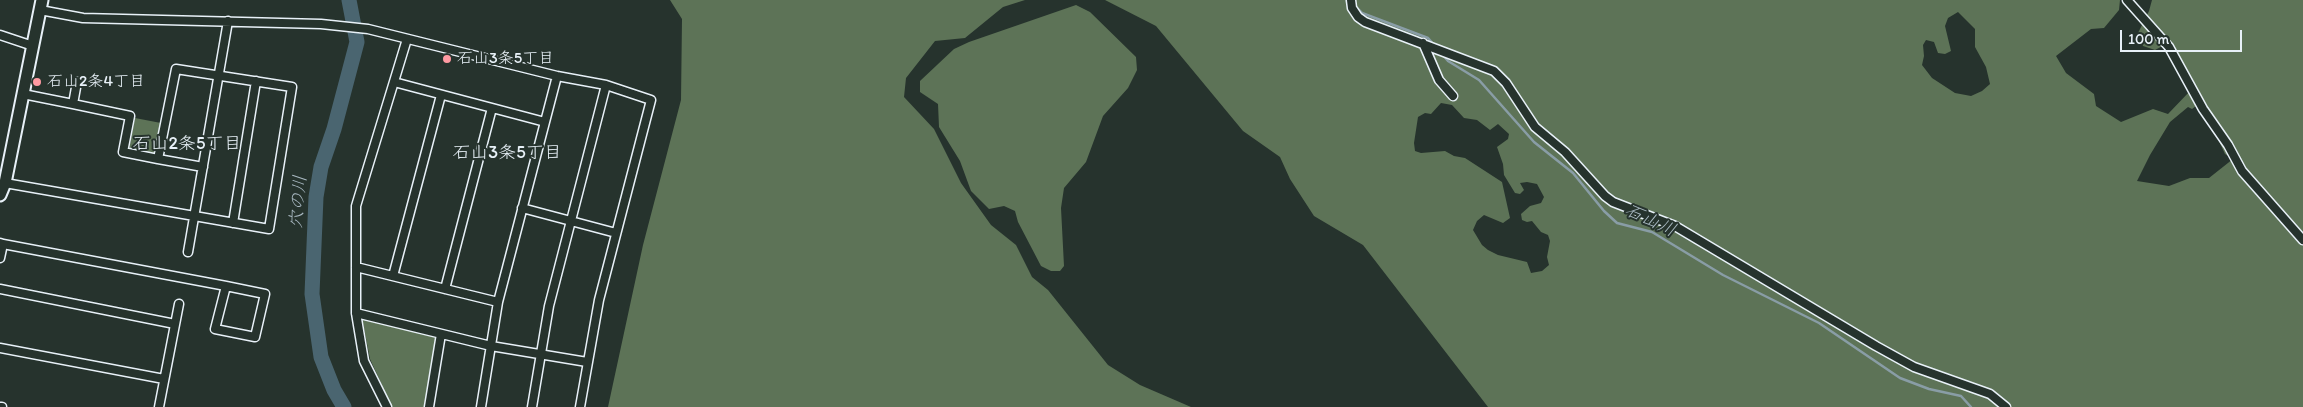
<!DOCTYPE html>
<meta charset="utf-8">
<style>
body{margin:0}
#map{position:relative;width:2303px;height:407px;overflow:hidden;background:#26332d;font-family:Itim,sans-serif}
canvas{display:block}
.scale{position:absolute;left:2120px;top:30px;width:122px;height:22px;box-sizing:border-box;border:2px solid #e8f1f8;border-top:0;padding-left:6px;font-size:15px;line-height:18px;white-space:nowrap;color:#e8f1f8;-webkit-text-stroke:4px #26332d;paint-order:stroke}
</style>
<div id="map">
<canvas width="2303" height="407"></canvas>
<div class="scale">100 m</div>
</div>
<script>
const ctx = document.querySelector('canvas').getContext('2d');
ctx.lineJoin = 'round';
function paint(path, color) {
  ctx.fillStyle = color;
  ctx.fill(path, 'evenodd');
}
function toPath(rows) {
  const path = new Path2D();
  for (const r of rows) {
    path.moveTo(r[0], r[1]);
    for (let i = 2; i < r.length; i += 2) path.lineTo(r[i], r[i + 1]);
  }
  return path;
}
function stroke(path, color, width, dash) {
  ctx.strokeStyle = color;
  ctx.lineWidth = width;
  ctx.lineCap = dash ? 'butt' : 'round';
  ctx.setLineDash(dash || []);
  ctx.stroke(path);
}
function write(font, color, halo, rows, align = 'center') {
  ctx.font = font + ' Itim,"Klee One",sans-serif';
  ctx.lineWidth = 4;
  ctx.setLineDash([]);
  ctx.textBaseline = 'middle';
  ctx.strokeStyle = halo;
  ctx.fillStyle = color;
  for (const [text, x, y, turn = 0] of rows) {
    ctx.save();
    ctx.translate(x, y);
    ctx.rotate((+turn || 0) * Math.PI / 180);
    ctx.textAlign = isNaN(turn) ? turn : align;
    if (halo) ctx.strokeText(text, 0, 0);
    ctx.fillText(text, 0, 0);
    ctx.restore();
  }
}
paint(toPath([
 [670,0,1025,0,1003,7,965,38,935,41,906,78,904,97,934,129,961,183,991,225,1016,245,1032,277,1048,290,1108,365,1140,385,1191,407,608,407,643,245,681,100,682,19],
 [1105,0,2120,0,2119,10,2104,28,2091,29,2056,56,2066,73,2094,94,2096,106,2121,122,2153,109,2168,114,2190,91,2196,106,2192,109,2188,107,2170,122,2150,155,2137,181,2169,186,2190,178,2209,178,2233,159,2225,154,2176,49,2170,42,2155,50,2143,46,2138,33,2149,11,2152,0,2303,0,2303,407,1488,407,1363,245,1314,216,1290,179,1280,157,1243,131,1156,26],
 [1958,12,1975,29,1975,47,1986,67,1990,84,1982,91,1971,96,1955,93,1932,78,1922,65,1924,56,1923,45,1926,40,1934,42,1938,53,1945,54,1951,51,1945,26,1948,18],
 [1441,103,1452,105,1464,118,1477,120,1490,130,1498,124,1509,134,1508,139,1497,147,1503,164,1504,175,1515,193,1520,194,1524,190,1520,183,1527,182,1537,184,1544,197,1541,203,1530,206,1521,214,1522,220,1527,222,1532,221,1541,232,1548,235,1550,241,1547,257,1549,265,1542,271,1531,273,1527,262,1498,255,1488,250,1482,245,1473,230,1477,221,1484,215,1503,223,1510,218,1502,182,1465,158,1454,156,1445,151,1421,153,1415,151,1414,143,1418,117,1425,113,1431,114],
 [1076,5,1090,12,1136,57,1137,70,1128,88,1103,116,1086,162,1064,188,1061,208,1064,266,1060,271,1051,271,1041,266,1018,222,1015,211,1004,206,989,209,971,191,960,161,939,127,938,104,920,92,920,81,954,49,969,42],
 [135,118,161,123,155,154,129,149],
 [362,318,435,336,437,340,425,407,392,407,370,359]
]), '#5d7357');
stroke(toPath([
 [1347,0,1347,2],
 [1356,7,1362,13,1428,38,1435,46],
 [1442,54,1448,61,1479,80,1534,142,1573,173,1604,211,1617,223,1652,232,1723,275,1819,323,1900,378,1929,389,1961,396,1971,407]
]), '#899da6', 2.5);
stroke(toPath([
 [344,407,334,390,321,357,312,294,316,197,321,167,334,129,357,42,349,0]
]), '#4a6570', 15);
const street = toPath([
 [1351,0,1352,8,1358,17,1365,22,1494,71,1506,83,1535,127,1565,152,1605,196,1613,202,1675,226,1876,346,1914,367,1990,394,2006,407],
 [2127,0,2169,47,2203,109,2228,145,2242,171,2303,240],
 [40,10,83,18,321,24,368,29,557,76,606,85,651,100,599,300,580,407],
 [0,35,33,46],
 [1423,43,1439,80,1453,96],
 [394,82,545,122],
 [23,94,73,104,77,82],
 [73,104,130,116,123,152,158,159],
 [5,183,269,229,292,87,176,69,158,159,203,167],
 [522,208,616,233],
 [233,223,256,81],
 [3,244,226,286,265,294,255,337,215,329,226,286],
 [188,252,228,21],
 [0,258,3,244,0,243],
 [356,267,498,302],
 [393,276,441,95],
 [0,289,175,324],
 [445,289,492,108],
 [356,313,491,346,587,362],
 [0,348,164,379],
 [0,407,2,407],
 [159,407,179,304],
 [387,407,364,361,356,313,356,206,407,39],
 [429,407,441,334],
 [481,407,498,302,557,76],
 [532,407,549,306,606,85]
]);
const secondary = toPath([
 [0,195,5,183,42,0]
]);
stroke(street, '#e8f1f8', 11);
stroke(secondary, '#e8f1f8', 15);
stroke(street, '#26332d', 8);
stroke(secondary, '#26332d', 11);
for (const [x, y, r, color] of [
 [447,59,5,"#ff9aa2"],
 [37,82,5,"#ff9aa2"]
]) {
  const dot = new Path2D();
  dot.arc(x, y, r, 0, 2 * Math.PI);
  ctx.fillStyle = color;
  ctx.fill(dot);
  stroke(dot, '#26332d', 2);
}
write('16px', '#e8f1f8', '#26332d', [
 ["石山3条5丁目",457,59],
 ["石山2条4丁目",47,82]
], 'left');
write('18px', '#e8f1f8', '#26332d', [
 ["石山2条5丁目",187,144],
 ["石山3条5丁目",507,153]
]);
write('italic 18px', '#a9b9c2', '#26332d', [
 ["穴の川",299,202,-85],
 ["石山川",1650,221,25]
]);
</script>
